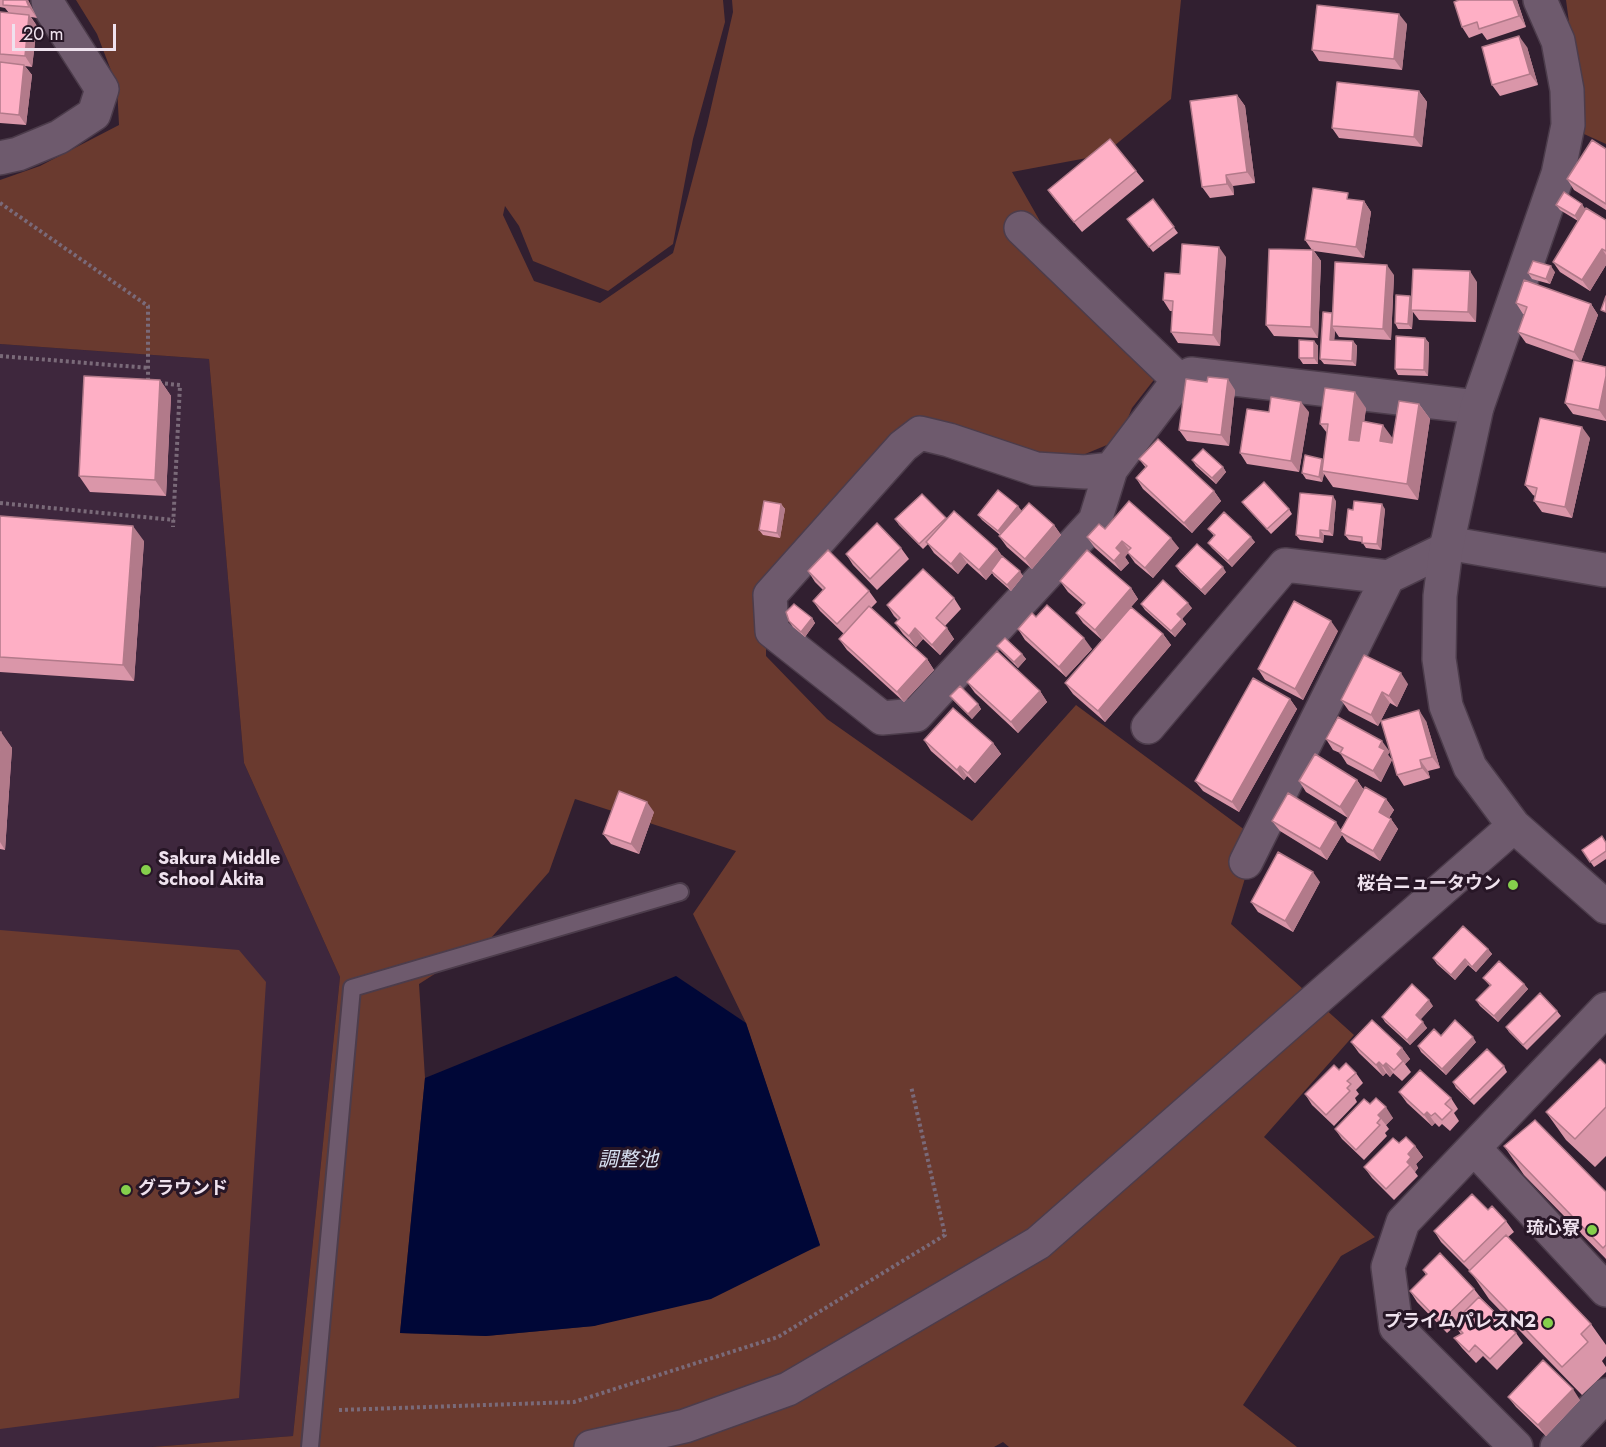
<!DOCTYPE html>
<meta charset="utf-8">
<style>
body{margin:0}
#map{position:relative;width:1606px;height:1447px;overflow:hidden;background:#311f30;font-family:Jost,sans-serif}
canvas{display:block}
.scale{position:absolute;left:12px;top:24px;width:104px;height:27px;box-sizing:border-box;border:3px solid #efe2ee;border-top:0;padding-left:8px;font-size:18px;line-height:21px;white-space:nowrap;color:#efe2ee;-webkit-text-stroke:4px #271626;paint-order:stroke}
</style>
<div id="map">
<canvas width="1606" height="1447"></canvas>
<div class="scale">20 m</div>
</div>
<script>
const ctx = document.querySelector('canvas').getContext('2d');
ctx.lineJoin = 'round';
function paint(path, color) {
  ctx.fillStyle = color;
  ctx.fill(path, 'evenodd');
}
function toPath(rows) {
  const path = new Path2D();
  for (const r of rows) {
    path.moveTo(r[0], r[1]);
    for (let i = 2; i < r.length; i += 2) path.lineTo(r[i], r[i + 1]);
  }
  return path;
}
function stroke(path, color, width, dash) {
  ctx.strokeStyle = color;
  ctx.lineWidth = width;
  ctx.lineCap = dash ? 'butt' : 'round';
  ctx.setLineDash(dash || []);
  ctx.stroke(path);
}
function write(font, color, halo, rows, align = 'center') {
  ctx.font = font + ' Jost,"Noto Sans JP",sans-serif';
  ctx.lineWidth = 6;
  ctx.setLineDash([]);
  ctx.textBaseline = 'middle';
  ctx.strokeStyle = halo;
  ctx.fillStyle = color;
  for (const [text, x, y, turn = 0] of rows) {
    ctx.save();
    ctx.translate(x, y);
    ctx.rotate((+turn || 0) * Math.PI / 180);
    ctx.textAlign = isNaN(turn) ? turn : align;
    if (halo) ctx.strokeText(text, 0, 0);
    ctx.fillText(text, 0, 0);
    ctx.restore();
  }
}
paint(toPath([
 [0,344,209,359,244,763,340,977,293,1436,152,1447,0,1447]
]), '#3e273d');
paint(toPath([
 [76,0,723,0,725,22,693,139,673,244,608,291,533,261,519,226,505,206,503,215,534,281,600,303,673,253,707,125,733,12,732,0,1181,0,1171,99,1103,155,1012,172,1061,258,1167,363,1132,408,1119,440,1061,464,906,423,766,574,766,656,827,719,972,821,1076,705,1257,839,1231,924,1354,1035,1264,1137,1375,1237,1341,1256,1243,1405,1297,1447,1009,1447,1003,1442,994,1447,152,1447,293,1436,340,977,244,763,209,359,0,344,0,180,40,166,119,125,117,86,97,34],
 [575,799,736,851,693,914,746,1023,820,1246,594,1326,486,1336,400,1333,425,1078,419,984,491,938,549,872],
 [1566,0,1606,0,1606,144,1584,134],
 [0,930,239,950,266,982,239,1398,0,1429]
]), '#6a3a2f');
paint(toPath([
 [676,976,746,1023,820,1245,711,1299,594,1326,486,1336,400,1333,425,1078]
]), '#000737');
const service = toPath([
 [310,1447,352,988,680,892]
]);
const minor = toPath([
 [0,158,18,154,59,137,94,114,102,89,49,6,48,0],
 [1021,228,1181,382],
 [1111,469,1095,521,916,715,882,718,772,631,770,595,903,446,920,433,949,440,1036,469,1085,472,1111,469,1171,390,1191,374,1477,407],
 [1447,543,1604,570],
 [1148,727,1285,565,1388,577,1446,549],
 [1246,862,1388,577],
 [1474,1148,1606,1290],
 [1516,1447,1396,1327,1388,1267,1403,1222,1606,1009],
 [1557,1447,1606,1395]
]);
const tertiary = toPath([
 [1540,0,1558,41,1567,90,1568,125,1558,174,1477,407,1446,549,1440,596,1439,659,1446,706,1470,767,1514,826,1606,907],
 [591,1447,685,1426,788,1389,1038,1243,1514,826]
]);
stroke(service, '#4c3c4b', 20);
stroke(minor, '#4c3c4b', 36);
stroke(tertiary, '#4c3c4b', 36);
stroke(toPath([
 [0,203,148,306,148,382],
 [0,356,149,368],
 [159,383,180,385,173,527],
 [0,503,174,520],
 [339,1410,574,1402,778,1337,945,1235,911,1086]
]), '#7a6a79', 4, [3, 3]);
stroke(service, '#6e5a6d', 16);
stroke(minor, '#6e5a6d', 33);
stroke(tertiary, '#6e5a6d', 33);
paint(toPath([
 [0,0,28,0,37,18,31,17,37,26,32,67,25,66,32,75,26,125,0,123,0,12,9,13,5,8,0,7],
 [1517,0,1526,27,1487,40,1482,33,1469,38,1462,27],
 [1407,24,1402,70,1319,61,1312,50],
 [1527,47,1538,85,1500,96,1492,85],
 [1419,91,1427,102,1422,147,1339,138,1332,128],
 [1237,95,1245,106,1255,183,1233,186,1234,195,1210,198,1202,187],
 [1606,149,1606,210,1574,190,1567,179],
 [1136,171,1144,181,1082,232,1056,201,1048,190],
 [1153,199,1178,233,1153,252,1127,219],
 [1352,200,1364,201,1371,212,1364,258,1314,251,1321,261,1318,338,1274,336,1266,325,1312,250,1305,240],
 [1556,205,1586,209,1606,220,1606,265,1590,291,1560,272,1553,262,1578,221,1560,210],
 [1226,257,1220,346,1178,343,1171,332,1173,311,1170,311,1163,300,1180,274],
 [1555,272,1550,284,1532,279,1528,273],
 [1394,275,1391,340,1339,337,1335,331,1334,340,1353,341,1357,346,1356,366,1324,364,1320,359,1332,313],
 [1477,282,1476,322,1419,320,1413,312,1412,329,1398,329,1395,323,1410,296,1412,299],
 [1516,303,1591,304,1598,315,1581,361,1606,367,1606,421,1573,414,1565,403,1574,360,1526,343,1518,332,1525,314,1523,314],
 [1425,338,1429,343,1428,376,1398,375,1395,369],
 [1314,341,1318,346,1318,364,1303,364,1299,358],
 [160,380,171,396,166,496,90,492,79,476],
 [1235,390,1229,446,1187,441,1179,430],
 [1419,404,1430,419,1418,500,1333,487,1324,474,1322,482,1306,479,1302,473,1323,461,1327,433,1320,424,1366,408,1364,422,1393,439],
 [1269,412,1309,412,1299,472,1247,464,1240,453],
 [1590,438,1572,518,1542,512,1534,501,1535,496,1533,495,1525,485],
 [1139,459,1214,491,1221,501,1192,533,1143,489,1136,478,1146,468],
 [1192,460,1223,467,1226,472,1216,484,1196,466],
 [1336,501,1333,536,1324,535,1323,543,1300,540,1296,535],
 [1242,502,1289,509,1292,514,1271,534,1246,507],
 [781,504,785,509,780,538,763,535,759,530],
 [1385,509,1381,550,1366,548,1362,542,1349,540,1345,535,1353,510],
 [1022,511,1054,525,1061,535,1032,569,1007,547,999,536,1000,535,982,520,978,515],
 [0,516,144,541,134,681,0,672],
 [895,519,947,519,997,549,1003,557,1023,576,1011,591,994,576,992,573,986,580,967,563,958,574,934,553,928,544,923,549,899,525],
 [1105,529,1179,548,1153,578,1135,563,1128,553,1125,557,1129,563,1121,571,1095,548,1087,537],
 [1208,529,1255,542,1232,567,1212,548,1208,543,1214,536],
 [901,548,909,559,877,590,853,565,846,554],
 [1176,566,1226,572,1205,595,1180,572],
 [808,571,869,591,877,602,871,608,927,659,934,670,904,702,847,650,839,639,844,634,820,611,813,601,823,590,815,582],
 [1060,581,1131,588,1138,599,1131,607,1163,634,1171,645,1105,722,1073,694,1065,683,1102,640,1083,623,1076,613,1083,605,1068,592],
 [954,598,961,609,945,626,954,639,940,655,923,639,916,647,903,634,895,623,898,620,894,616,887,605],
 [1141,604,1192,608,1182,619,1186,624,1175,637,1145,610],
 [1036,617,1092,649,1066,677,1025,640,1018,629],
 [812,618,815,623,805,637,793,627,789,621],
 [1338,631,1303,700,1265,680,1258,669],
 [997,646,1022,654,1026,659,1018,668,1001,651],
 [967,682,1040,691,1047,702,1018,733,975,693],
 [1408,684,1397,707,1390,703,1378,726,1349,711,1341,700],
 [950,696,978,704,981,709,972,719,954,701],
 [1290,699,1297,709,1239,812,1203,791,1195,781],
 [1426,721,1440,768,1428,771,1430,778,1404,786,1397,775],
 [0,732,12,748,5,850,0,849],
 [1326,739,1388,755,1392,760,1381,782,1347,764,1340,753,1333,750],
 [924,740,993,743,1001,754,975,783,967,776,964,780,931,751],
 [1357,780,1364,790,1386,799,1394,810,1389,818,1391,819,1398,829,1380,861,1347,842,1342,835,1327,860,1280,831,1272,821,1341,829,1348,818,1306,792,1299,781],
 [654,812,639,854,611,844,603,834],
 [1606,842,1606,859,1594,867,1582,850],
 [1320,882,1293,932,1258,912,1251,902],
 [1488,949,1492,954,1476,972,1468,965,1455,980,1437,964,1433,958],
 [1483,978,1524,984,1528,989,1498,1022,1480,1006,1476,1000,1490,986],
 [1433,1006,1420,1020,1427,1028,1410,1045,1385,1022,1382,1017],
 [1557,1011,1561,1016,1527,1050,1509,1032,1506,1027],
 [1441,1036,1476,1042,1446,1075,1421,1052,1418,1046],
 [1351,1042,1402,1048,1410,1059,1405,1064,1411,1072,1402,1081,1393,1073,1390,1077,1386,1073,1383,1076,1359,1053],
 [1606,1065,1606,1156,1595,1167,1566,1140,1546,1112],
 [1504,1066,1507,1072,1474,1105,1456,1088,1453,1082],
 [1339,1070,1356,1073,1363,1083,1356,1090,1359,1094,1355,1098,1357,1102,1334,1126,1312,1105,1305,1094],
 [1399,1092,1451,1098,1458,1109,1454,1113,1459,1121,1450,1131,1442,1124,1439,1127,1435,1123,1432,1126,1407,1103],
 [1370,1104,1393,1118,1386,1125,1389,1129,1385,1133,1387,1136,1364,1160,1342,1139,1335,1129],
 [1399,1143,1415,1146,1423,1157,1416,1164,1418,1168,1415,1172,1418,1176,1394,1200,1372,1178,1364,1167],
 [1504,1146,1606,1192,1606,1259,1524,1175],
 [1488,1210,1506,1221,1514,1232,1508,1237,1591,1324,1606,1345,1606,1356,1602,1361,1606,1367,1606,1372,1582,1395,1489,1299,1470,1271,1441,1242,1434,1231],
 [1423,1270,1474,1289,1481,1298,1516,1333,1523,1343,1497,1370,1483,1356,1476,1363,1462,1348,1454,1338,1461,1334,1455,1326,1447,1333,1417,1302,1410,1291,1426,1275],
 [1508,1397,1580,1400,1546,1436,1516,1407]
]), '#da96a9');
paint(toPath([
 [26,0,28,0,37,18,29,7],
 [1513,0,1517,0,1526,27,1519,16],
 [1399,14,1407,24,1402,70,1394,59],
 [29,15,37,26,32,67,25,56],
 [1519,36,1527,47,1538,85,1530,74],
 [24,65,32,75,26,125,19,115],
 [1419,91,1427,102,1422,147,1414,137],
 [1237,95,1245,106,1255,183,1247,172],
 [1226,175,1233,186,1234,195,1227,184],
 [1364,201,1371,212,1364,258,1356,247],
 [1582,204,1586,210,1578,222,1575,216],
 [1219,247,1226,257,1220,346,1213,335],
 [1602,249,1606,255,1606,265,1590,291,1582,280],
 [1313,250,1321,261,1318,338,1311,327],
 [1387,265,1394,275,1391,340,1383,329],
 [1551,266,1555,272,1550,284,1546,279],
 [1470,271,1477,282,1476,322,1468,312],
 [1410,296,1414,302,1411,310,1413,312,1412,329,1408,324],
 [1591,304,1598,315,1581,362,1574,352],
 [1332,313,1332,326,1335,331,1334,345,1330,340],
 [1425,338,1429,343,1428,376,1424,370],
 [1314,341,1318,346,1318,364,1314,358],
 [1353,341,1357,346,1356,366,1352,361],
 [1606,376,1606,420,1599,410],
 [1228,379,1235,390,1229,446,1221,435],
 [160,380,171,396,166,496,155,480],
 [1355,392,1366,408,1360,456,1349,440],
 [1301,402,1309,412,1299,472,1291,461],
 [1419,404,1430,419,1418,500,1407,484],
 [1383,425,1394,440,1391,457,1380,441],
 [1582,427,1590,438,1572,518,1565,507],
 [1322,459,1326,464,1322,471,1324,474,1322,482,1319,477],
 [1223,467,1226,472,1216,484,1212,478],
 [1214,491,1221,501,1192,533,1184,523],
 [1333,496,1336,501,1333,536,1329,531],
 [781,504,785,509,780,538,777,533],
 [1382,504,1385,509,1381,550,1377,544],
 [1018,506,1022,511,1002,536,998,531],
 [1054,525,1061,535,1032,569,1025,559],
 [133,526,144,541,134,681,123,665],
 [1320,530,1324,535,1323,543,1320,538],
 [1251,537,1255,542,1232,567,1228,561],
 [1171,538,1179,548,1153,578,1145,568],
 [1122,541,1130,551,1125,557,1129,563,1121,571,1114,561,1116,548],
 [997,549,1004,559,991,571,992,573,986,580,979,570],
 [960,553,967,563,958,574,951,564],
 [1223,567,1226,572,1205,595,1201,590],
 [1020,571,1023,576,1011,591,1007,585],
 [1131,588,1138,599,1102,640,1095,630],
 [1188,603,1192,608,1181,620,1177,614],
 [812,618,815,623,805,637,801,632],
 [1182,619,1186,624,1175,637,1171,631],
 [1331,621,1338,631,1303,700,1295,689],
 [915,628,923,639,916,647,909,636],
 [947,628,954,639,940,655,932,645],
 [1163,634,1171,645,1105,722,1098,711],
 [1084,638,1092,649,1066,677,1059,667],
 [1022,654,1026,659,1018,668,1014,662],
 [927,659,934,670,904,702,897,692],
 [1401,673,1408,684,1397,707,1389,696],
 [1040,691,1047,702,1018,733,1011,722],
 [1382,692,1390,703,1378,726,1371,715],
 [1290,699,1297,709,1239,812,1232,802],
 [978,704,981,709,972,719,968,714],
 [1419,710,1426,721,1440,768,1432,757],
 [1,732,12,748,5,850,0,842,0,752],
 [1382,741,1390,752,1388,755,1392,760,1381,782,1373,771,1379,747],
 [993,743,1001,754,975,783,968,773],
 [1420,760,1428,771,1430,778,1422,768],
 [960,766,967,776,964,780,957,770],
 [1357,780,1364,791,1348,818,1340,807],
 [1386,799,1394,810,1386,822,1379,812],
 [647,802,654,812,639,854,631,844],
 [1391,819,1398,829,1380,861,1373,851],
 [1336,822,1343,833,1340,832,1342,835,1327,860,1320,849],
 [1313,872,1320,882,1293,932,1285,921],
 [1488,949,1492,954,1476,972,1472,967],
 [1465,959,1468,965,1455,980,1451,975],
 [1524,984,1528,989,1498,1022,1494,1016],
 [1429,1000,1433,1006,1419,1021,1416,1015],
 [1423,1022,1427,1028,1410,1045,1407,1040],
 [1473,1037,1476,1042,1446,1075,1442,1069],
 [1402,1048,1410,1059,1405,1064,1397,1054],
 [1379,1062,1386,1073,1383,1076,1376,1065],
 [1386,1063,1393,1073,1390,1077,1383,1066],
 [1386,1107,1393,1118,1386,1125,1378,1115],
 [1427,1112,1435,1123,1432,1126,1424,1115],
 [1415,1146,1423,1157,1416,1164,1418,1168,1415,1172,1407,1162,1408,1154],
 [1573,1389,1580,1400,1546,1436,1538,1425]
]), '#b27a8a');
const building = toPath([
 [3,0,26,0,29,7,3,5,3,0],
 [1459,0,1513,0,1519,16,1479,29,1477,22,1462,27,1454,2,1459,0],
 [1317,5,1399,14,1394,59,1312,50,1317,5],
 [0,12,29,15,25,56,0,54,0,12],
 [1519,36,1530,74,1492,85,1482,47,1519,36],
 [0,62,24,65,19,115,0,113,0,62],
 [1337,82,1419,91,1414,137,1332,128,1337,82],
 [1237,95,1247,172,1226,175,1227,184,1202,187,1190,101,1237,95],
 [1110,139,1136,171,1074,222,1048,190,1110,139],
 [1592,140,1606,149,1606,204,1567,179,1592,140],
 [1313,188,1348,193,1347,199,1364,201,1356,247,1305,240,1313,188],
 [1564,192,1582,204,1575,216,1556,205,1564,192],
 [1153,199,1174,227,1149,247,1127,219,1153,199],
 [1586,208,1606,220,1606,251,1602,249,1582,280,1553,262,1586,208],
 [1182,244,1219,247,1213,335,1171,332,1173,301,1163,300,1165,273,1180,274,1182,244],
 [1269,249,1313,250,1311,327,1266,325,1269,249],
 [1533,261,1551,266,1546,279,1528,273,1533,261],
 [1335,262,1387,265,1383,329,1332,326,1335,262],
 [1413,269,1470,271,1468,312,1411,310,1413,269],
 [1524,280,1591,304,1574,352,1518,332,1527,307,1516,303,1524,280],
 [1396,295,1410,296,1408,324,1395,323,1396,295],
 [1606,296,1606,312,1601,310,1606,296],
 [1323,312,1332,313,1330,340,1353,341,1352,361,1320,359,1323,312],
 [1396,336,1425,338,1424,370,1395,369,1396,336],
 [1299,340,1314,341,1314,358,1299,358,1299,340],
 [1574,360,1606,367,1606,376,1599,410,1565,403,1574,360],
 [84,376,160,380,155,480,79,476,84,376],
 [1208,377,1228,379,1221,435,1179,430,1186,379,1207,382,1208,377],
 [1325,388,1355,392,1349,440,1359,441,1362,421,1383,425,1380,441,1392,443,1399,401,1419,404,1407,484,1322,471,1328,424,1320,424,1325,388],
 [1271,397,1301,402,1291,461,1240,453,1247,409,1269,412,1271,397],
 [1540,418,1582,427,1565,507,1534,501,1537,488,1525,485,1540,418],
 [1158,439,1214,491,1184,523,1136,478,1147,466,1139,459,1158,439],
 [1203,449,1223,467,1212,478,1192,460,1203,449],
 [1305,455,1322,459,1319,477,1302,473,1305,455],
 [1264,482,1289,509,1267,529,1242,502,1264,482],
 [998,490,1018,506,998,531,978,515,998,490],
 [1300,493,1333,496,1329,531,1320,530,1320,538,1296,535,1300,493],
 [922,494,946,518,919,544,895,519,922,494],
 [764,501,781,504,777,533,759,530,764,501],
 [1129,501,1171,538,1145,568,1127,552,1131,548,1122,541,1116,548,1121,553,1114,561,1087,537,1099,524,1105,529,1129,501],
 [1354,501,1382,504,1377,544,1362,543,1362,537,1345,535,1348,509,1353,510,1354,501],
 [1029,503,1054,525,1025,559,999,536,1029,503],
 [954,511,997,549,979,570,960,553,951,564,926,542,954,511],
 [1224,512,1251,537,1228,561,1208,543,1215,535,1208,529,1224,512],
 [0,516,133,526,123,665,0,657,0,516],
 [877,523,901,548,870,579,846,554,877,523],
 [1197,544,1223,567,1201,590,1176,566,1197,544],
 [828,550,869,591,837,624,813,601,825,588,808,571,828,550],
 [1087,550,1131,588,1095,630,1076,613,1085,603,1060,581,1087,550],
 [1002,556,1020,571,1007,585,991,571,1002,556],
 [923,569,954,598,936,618,947,628,932,645,915,628,909,636,895,623,900,618,887,605,923,569],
 [1163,580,1188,603,1177,614,1182,619,1171,631,1141,604,1163,580],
 [1294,601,1331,621,1295,689,1258,669,1294,601],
 [794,604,812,618,801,632,789,621,786,612,794,604],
 [1047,605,1084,638,1059,667,1018,629,1032,613,1036,617,1047,605],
 [869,606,927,659,897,692,839,639,869,606],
 [1131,607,1163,634,1098,711,1065,683,1131,607],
 [1005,638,1022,654,1014,662,997,646,1005,638],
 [997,651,1040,691,1011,722,967,682,997,651],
 [1364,655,1401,673,1389,696,1382,692,1371,715,1341,700,1364,655],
 [1253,678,1290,699,1232,802,1195,781,1253,678],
 [960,686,978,704,968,714,950,696,960,686],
 [953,708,993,743,968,773,960,766,957,770,924,740,953,708],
 [1419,710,1432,757,1420,760,1422,768,1397,775,1381,721,1419,710],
 [1338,717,1382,741,1379,747,1385,750,1373,771,1340,753,1343,748,1326,739,1338,717],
 [0,732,1,732,0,752,0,732],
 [1315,754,1357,780,1340,807,1299,781,1315,754],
 [1365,787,1386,799,1379,812,1391,819,1373,851,1340,832,1365,787],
 [619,791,647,802,631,844,603,834,619,791],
 [1288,793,1336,822,1320,849,1272,821,1288,793],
 [1602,836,1606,843,1606,851,1590,862,1582,850,1602,836],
 [1278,852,1313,872,1285,921,1251,902,1278,852],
 [1463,926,1488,949,1472,967,1465,959,1451,975,1433,958,1463,926],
 [1499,961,1524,984,1494,1016,1476,1000,1491,985,1483,978,1499,961],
 [1412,984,1429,1000,1416,1015,1423,1022,1407,1040,1382,1017,1412,984],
 [1540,993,1557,1011,1523,1045,1506,1027,1540,993],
 [1372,1020,1402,1048,1397,1054,1403,1061,1394,1070,1386,1063,1383,1066,1379,1062,1376,1065,1351,1042,1372,1020],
 [1455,1020,1473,1037,1442,1069,1418,1046,1434,1029,1441,1036,1455,1020],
 [1487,1049,1504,1066,1470,1100,1453,1082,1487,1049],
 [1600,1059,1606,1065,1606,1107,1575,1139,1546,1112,1600,1059],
 [1346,1063,1356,1073,1347,1081,1351,1084,1347,1088,1350,1091,1326,1115,1305,1094,1334,1065,1339,1070,1346,1063],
 [1420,1070,1451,1098,1445,1104,1452,1110,1442,1120,1435,1113,1431,1116,1427,1112,1424,1115,1399,1092,1420,1070],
 [1376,1098,1386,1107,1378,1115,1381,1118,1377,1123,1380,1125,1356,1150,1335,1129,1364,1099,1370,1104,1376,1098],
 [1535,1120,1606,1192,1606,1245,1603,1248,1504,1146,1535,1120],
 [1406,1137,1415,1146,1408,1154,1411,1157,1407,1162,1410,1165,1386,1189,1364,1167,1393,1138,1399,1143,1406,1137],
 [1472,1194,1488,1210,1492,1206,1506,1221,1464,1262,1434,1231,1472,1194],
 [1506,1235,1591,1324,1581,1334,1588,1342,1562,1367,1469,1271,1506,1235],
 [1440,1253,1474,1289,1440,1322,1410,1291,1427,1274,1423,1270,1440,1253],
 [1479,1297,1516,1333,1490,1359,1475,1345,1469,1352,1454,1338,1463,1333,1453,1323,1479,1297],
 [1543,1360,1573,1389,1538,1425,1508,1397,1543,1360]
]);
paint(building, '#feafc5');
stroke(building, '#b27a8a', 1.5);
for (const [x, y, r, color] of [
 [146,870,6,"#85cf4c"],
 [1513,885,6,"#85cf4c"],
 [126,1190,6,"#85cf4c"],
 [1592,1230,6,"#85cf4c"],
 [1548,1323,6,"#85cf4c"]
]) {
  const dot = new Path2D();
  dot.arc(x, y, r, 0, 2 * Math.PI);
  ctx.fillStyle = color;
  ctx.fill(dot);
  stroke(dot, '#271626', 2);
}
write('bold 18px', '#efe2ee', '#271626', [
 ["Sakura Middle",158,860,"left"],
 ["School Akita",158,881,"left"],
 ["桜台ニュータウン",1501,885],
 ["グラウンド",138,1190,"left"],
 ["琉心寮",1580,1230],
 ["プライムパレスN2",1536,1323]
], 'right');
write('italic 20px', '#d9e2f3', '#271626', [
 ["調整池",628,1161]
]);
</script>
